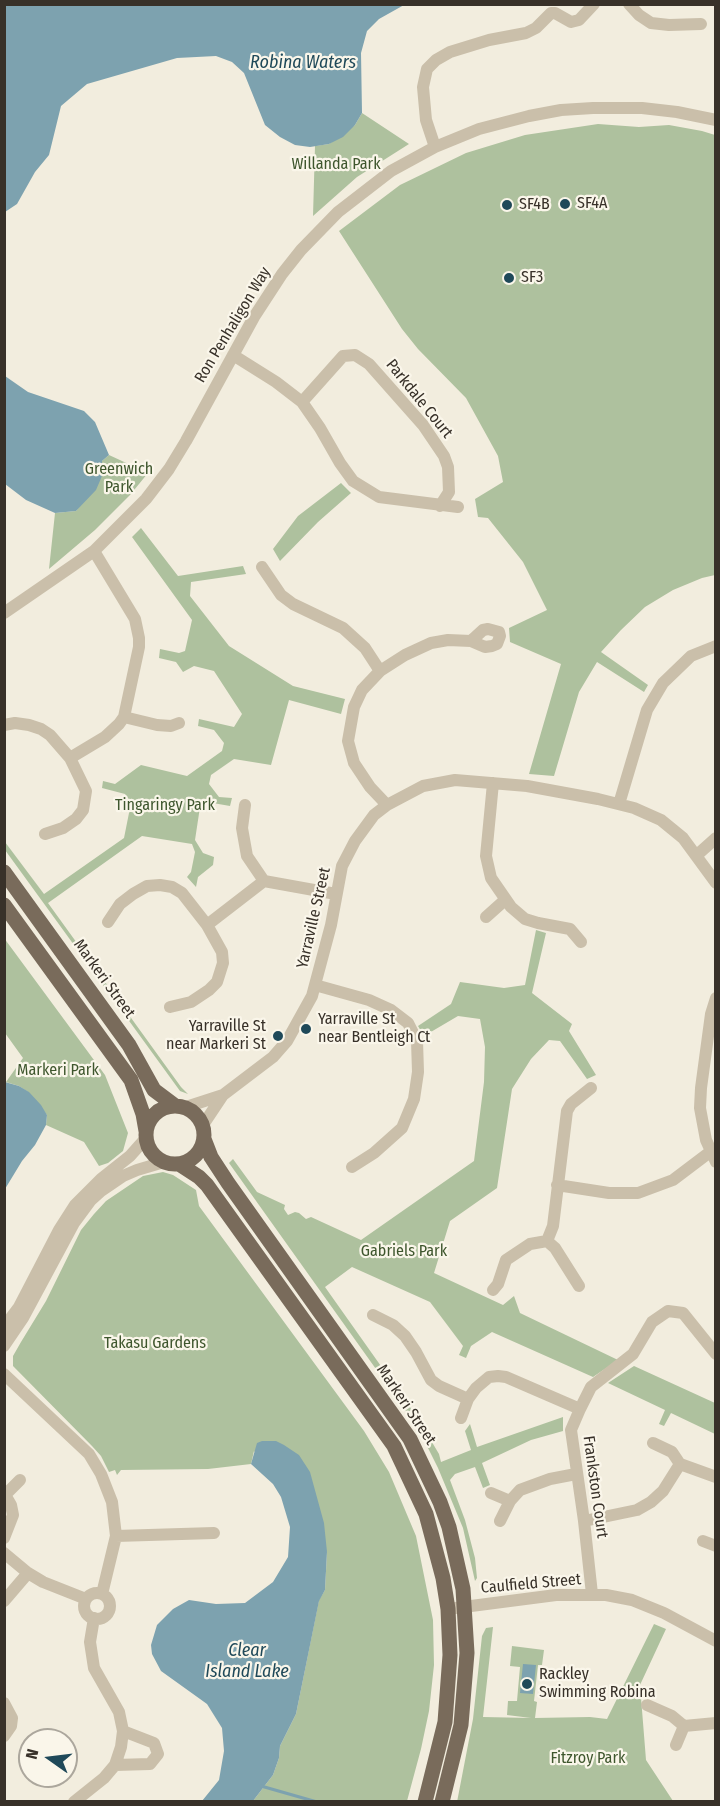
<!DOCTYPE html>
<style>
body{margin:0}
#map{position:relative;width:720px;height:1806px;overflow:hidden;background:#f2edde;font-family:"Fira Sans Condensed",sans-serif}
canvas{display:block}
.frame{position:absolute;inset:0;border:6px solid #383129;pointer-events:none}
.north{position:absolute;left:18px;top:1728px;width:60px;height:60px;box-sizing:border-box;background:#faf6ea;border:2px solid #aca79d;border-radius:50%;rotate:284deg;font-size:16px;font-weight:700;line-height:24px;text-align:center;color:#383129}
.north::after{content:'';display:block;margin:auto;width:21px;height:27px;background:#1f4959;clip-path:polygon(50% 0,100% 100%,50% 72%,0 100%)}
</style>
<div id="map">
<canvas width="720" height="1806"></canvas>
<div class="frame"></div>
<div class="north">N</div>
</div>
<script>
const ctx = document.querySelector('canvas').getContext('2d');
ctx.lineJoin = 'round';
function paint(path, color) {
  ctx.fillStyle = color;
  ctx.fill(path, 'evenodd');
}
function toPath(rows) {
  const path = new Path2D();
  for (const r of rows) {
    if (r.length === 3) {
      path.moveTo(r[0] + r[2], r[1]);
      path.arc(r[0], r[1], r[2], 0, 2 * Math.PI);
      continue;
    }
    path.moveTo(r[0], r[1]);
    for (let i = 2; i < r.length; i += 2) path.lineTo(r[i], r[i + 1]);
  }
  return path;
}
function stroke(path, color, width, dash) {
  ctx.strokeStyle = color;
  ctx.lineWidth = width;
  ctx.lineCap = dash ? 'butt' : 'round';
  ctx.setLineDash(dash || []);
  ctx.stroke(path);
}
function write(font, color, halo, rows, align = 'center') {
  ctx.font = font + ' "Fira Sans Condensed",sans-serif';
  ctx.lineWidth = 4.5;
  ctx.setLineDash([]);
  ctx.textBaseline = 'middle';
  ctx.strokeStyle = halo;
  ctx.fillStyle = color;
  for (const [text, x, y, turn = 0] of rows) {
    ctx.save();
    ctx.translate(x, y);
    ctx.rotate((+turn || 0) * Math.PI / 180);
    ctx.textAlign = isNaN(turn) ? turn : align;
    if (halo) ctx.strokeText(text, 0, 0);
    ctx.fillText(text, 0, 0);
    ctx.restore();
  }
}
paint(toPath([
 [362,113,409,144,357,177,313,216,315,146,329,144,355,125],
 [598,124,639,127,669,125,702,131,715,135,715,575,702,578,673,590,645,607,621,630,601,652,648,685,644,692,597,662,579,692,554,776,529,774,561,664,510,642,509,628,547,610,523,562,488,518,478,517,475,499,503,482,498,456,466,398,418,349,402,329,339,231,400,185,466,153,525,135],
 [109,455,148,473,130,495,95,530,49,569,55,513,76,511,102,476,102,461],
 [341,483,351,493,318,522,280,561,273,549,298,516],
 [141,528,178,576,243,566,246,574,191,582,190,596,229,646,293,686,345,699,341,714,289,700,271,765,234,759,211,775,209,784,219,797,232,798,230,806,207,802,200,807,195,840,203,853,214,857,213,865,198,877,196,887,187,877,191,872,195,852,192,844,142,836,48,903,181,1087,188,1094,180,1091,5,850,5,842,44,894,124,838,131,803,125,794,102,788,103,781,115,784,141,765,187,776,222,751,224,743,214,730,198,726,199,719,234,727,242,714,214,671,194,666,183,672,176,662,159,658,160,649,179,653,185,651,192,620,132,537],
 [536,930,546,933,532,993,572,1024,569,1031,596,1075,587,1079,560,1041,549,1040,531,1059,512,1089,497,1188,450,1221,434,1273,503,1305,514,1296,520,1313,618,1360,593,1377,492,1332,471,1346,466,1358,459,1355,463,1346,430,1302,352,1267,325,1287,417,1417,439,1454,441,1462,471,1450,465,1431,470,1424,477,1447,563,1417,563,1431,531,1440,482,1463,490,1485,483,1488,475,1467,455,1474,450,1480,465,1520,475,1558,477,1578,475,1581,463,1528,438,1468,418,1428,229,1163,233,1159,257,1192,285,1205,284,1209,288,1215,295,1212,299,1213,306,1219,311,1217,361,1240,474,1161,484,1082,485,1047,480,1019,458,1016,424,1036,418,1026,451,1004,460,982,504,988,525,985],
 [4,938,105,1075,128,1133,123,1151,108,1163,99,1166,84,1142,46,1125,47,1115,28,1092,19,1086,6,1082,23,1058,5,1033],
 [163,1172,173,1175,196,1190,199,1206,364,1431,389,1472,416,1536,433,1620,434,1665,429,1711,421,1749,407,1801,253,1801,273,1775,279,1758,280,1746,296,1714,319,1600,325,1590,327,1552,254,1451,251,1464,208,1469,121,1470,117,1475,115,1470,109,1472,101,1456,92,1446,13,1366,13,1356,21,1342,46,1301,81,1230,94,1214,106,1201,143,1176],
 [634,1366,715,1403,715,1434,671,1413,664,1426,659,1424,665,1410,608,1383],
 [654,1624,666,1629,640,1685,646,1760,673,1801,457,1802,473,1719,482,1636,486,1628,493,1627,483,1717,531,1718,507,1715,508,1701,517,1701,520,1667,510,1666,512,1646,544,1650,542,1665,538,1665,534,1701,537,1702,535,1718,590,1717,607,1719]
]), '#aec19e');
paint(toPath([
 [5,4,404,4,404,5,379,19,367,31,361,53,362,113,355,125,343,137,329,144,310,147,295,145,280,137,265,125,244,73,232,62,216,56,177,58,87,84,61,106,49,155,35,172,17,204,5,212],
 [5,376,28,392,84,411,95,422,109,455,102,461,102,476,96,490,76,511,55,513,26,500,5,484],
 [5,1082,19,1086,29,1092,41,1105,47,1115,46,1125,35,1145,22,1161,5,1189],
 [262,1441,276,1441,284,1445,299,1455,310,1472,324,1523,327,1552,325,1590,319,1601,296,1714,280,1746,279,1758,273,1775,253,1801,202,1801,219,1780,224,1751,222,1728,207,1704,161,1671,152,1654,151,1645,157,1625,173,1609,189,1600,216,1604,245,1603,273,1582,288,1557,290,1527,281,1497,273,1484,251,1464,257,1443],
 [523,1664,536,1665,533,1694,520,1693]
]), '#7da2af');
stroke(toPath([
 [261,1786,317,1802]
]), '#7da2af', 3);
stroke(toPath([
 [629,4,639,15,651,23,669,25,701,24],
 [435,147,426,120,423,87,427,69,436,60,450,52,489,40,526,33,536,28,551,13,555,13,571,22,579,20,594,4],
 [233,355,276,382,302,402,320,428,340,463,353,481,379,497,458,507],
 [302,402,343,356,355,355,369,364,423,425,444,456,448,467,449,492,440,506],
 [262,567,281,595,293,604,343,628,365,648,380,671],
 [4,613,94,551,146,499,169,469,186,441,254,317,282,274,301,250,338,212,391,171,435,147,479,129,529,116,561,110,593,108,642,108,677,112,716,120],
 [124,717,157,725,171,726,179,723],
 [4,725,15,723,29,725,41,729,50,735,70,758,86,791,83,810,76,819,63,828,45,834],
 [70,758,105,737,119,724,124,717,139,647,139,638,135,619,94,551],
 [493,783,486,856,491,878,511,907,525,919,538,923,570,929,581,942],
 [619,804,647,710,663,683,691,656,716,646],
 [245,805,242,828,247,856,264,881],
 [387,805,370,787,354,763,348,741,354,707,362,690,380,671,405,655,431,643,448,640,471,641,483,630,488,629,499,632,500,636,497,644,492,646,485,647,471,641],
 [697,855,716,838],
 [486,917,505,900],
 [108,922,120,904,133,894,147,886,160,885,172,887,182,893,207,925,222,952,223,963,217,982,209,990,191,1002,170,1007],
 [207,925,264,881,336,894],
 [315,985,369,1000,391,1010,408,1023,417,1041,418,1072,414,1099,402,1128,374,1153,352,1167],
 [716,998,711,1014,701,1088,700,1108,706,1140,716,1162],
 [186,1107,223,1095,273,1057,287,1041,312,996,331,925,342,866,355,841,374,815,387,805,423,786,455,780,527,786,598,799,634,808,661,820,683,838,716,883],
 [203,1125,223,1095],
 [557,1185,609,1193,638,1193,673,1180,710,1152],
 [547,1241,553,1226,567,1111,571,1104,591,1088],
 [547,1241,555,1248,579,1286],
 [493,1290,498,1284,506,1260,530,1244,547,1241],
 [373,1315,393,1325,405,1336,416,1352,431,1380,439,1386,468,1399],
 [4,1327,19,1307,59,1230,75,1205,101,1179,130,1156,146,1138],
 [4,1346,23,1318,74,1223,91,1200,101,1191,123,1176,137,1170,164,1162],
 [4,1374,89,1454,101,1474,112,1502,116,1536,102,1594],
 [461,1418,468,1399,476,1388,489,1377,498,1376,506,1377,580,1409],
 [653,1443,672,1452,680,1464,716,1477],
 [4,1493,11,1505,13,1515,4,1538],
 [491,1493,510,1501],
 [6,1494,20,1480],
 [500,1521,510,1501,520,1490,550,1479,576,1474],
 [584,1521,637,1510,651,1502,663,1491,680,1464],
 [116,1536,214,1533],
 [703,1541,716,1546],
 [4,1553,28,1573,43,1582,86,1599],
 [97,1606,13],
 [592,1594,584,1521,571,1430,580,1409,591,1387,633,1354,652,1322,668,1311,683,1313,716,1354],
 [4,1601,28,1573],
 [448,1609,556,1595,606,1595,632,1600,664,1613,716,1641],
 [4,1703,12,1718,11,1726,4,1736],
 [647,1705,672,1716,684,1726,716,1723],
 [676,1745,684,1726],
 [115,1765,150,1764,158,1754,154,1743,123,1731],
 [74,1802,104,1778,115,1765,121,1747,123,1731,119,1712,94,1668,90,1642,94,1618]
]), '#cabfaa', 12);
stroke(toPath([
 [4,872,129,1045,154,1090,174,1105],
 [4,905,131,1080,143,1114,146,1131],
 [175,1135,29],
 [204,1139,211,1157,228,1183,410,1439,440,1502,449,1527,463,1589,467,1653,461,1725,442,1802],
 [179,1164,199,1177,207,1185,394,1446,426,1514,443,1578,448,1609,450,1655,445,1722,425,1802]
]), '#796b5b', 15);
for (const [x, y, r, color] of [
 [565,204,6,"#1f4959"],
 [507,205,6,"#1f4959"],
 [509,278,6,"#1f4959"],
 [306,1029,6,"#1f4959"],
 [278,1036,6,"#1f4959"],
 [527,1684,6,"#1f4959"]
]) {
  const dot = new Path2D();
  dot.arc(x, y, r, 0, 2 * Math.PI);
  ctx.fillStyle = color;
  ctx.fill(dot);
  stroke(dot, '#faf6ea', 2);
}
write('16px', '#3e562d', '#faf6ea', [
 ["Willanda Park",336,165],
 ["Greenwich",119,470],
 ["Park",119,488],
 ["Tingaringy Park",165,806],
 ["Markeri Park",58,1071],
 ["Gabriels Park",404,1252],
 ["Takasu Gardens",155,1344],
 ["Fitzroy Park",588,1759]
]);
write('16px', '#383129', '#faf6ea', [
 ["SF4A",577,204],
 ["SF4B",519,205],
 ["SF3",521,278],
 ["Yarraville St",318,1020],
 ["near Bentleigh Ct",318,1038],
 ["Yarraville St",266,1027,"right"],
 ["near Markeri St",266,1045,"right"],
 ["Rackley",539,1675],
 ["Swimming Robina",539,1693]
], 'left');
write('16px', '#383129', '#faf6ea', [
 ["Ron Penhaligon Way",233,325,-59],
 ["Parkdale Court",419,399,51],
 ["Yarraville Street",314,918,-77],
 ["Markeri Street",104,979,54],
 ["Markeri Street",406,1405,56],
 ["Frankston Court",595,1487,82],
 ["Caulfield Street",531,1584,-5]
]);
write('italic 18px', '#1f4959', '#faf6ea', [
 ["Robina Waters",303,63],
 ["Clear",247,1651],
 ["Island Lake",247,1672]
]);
</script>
